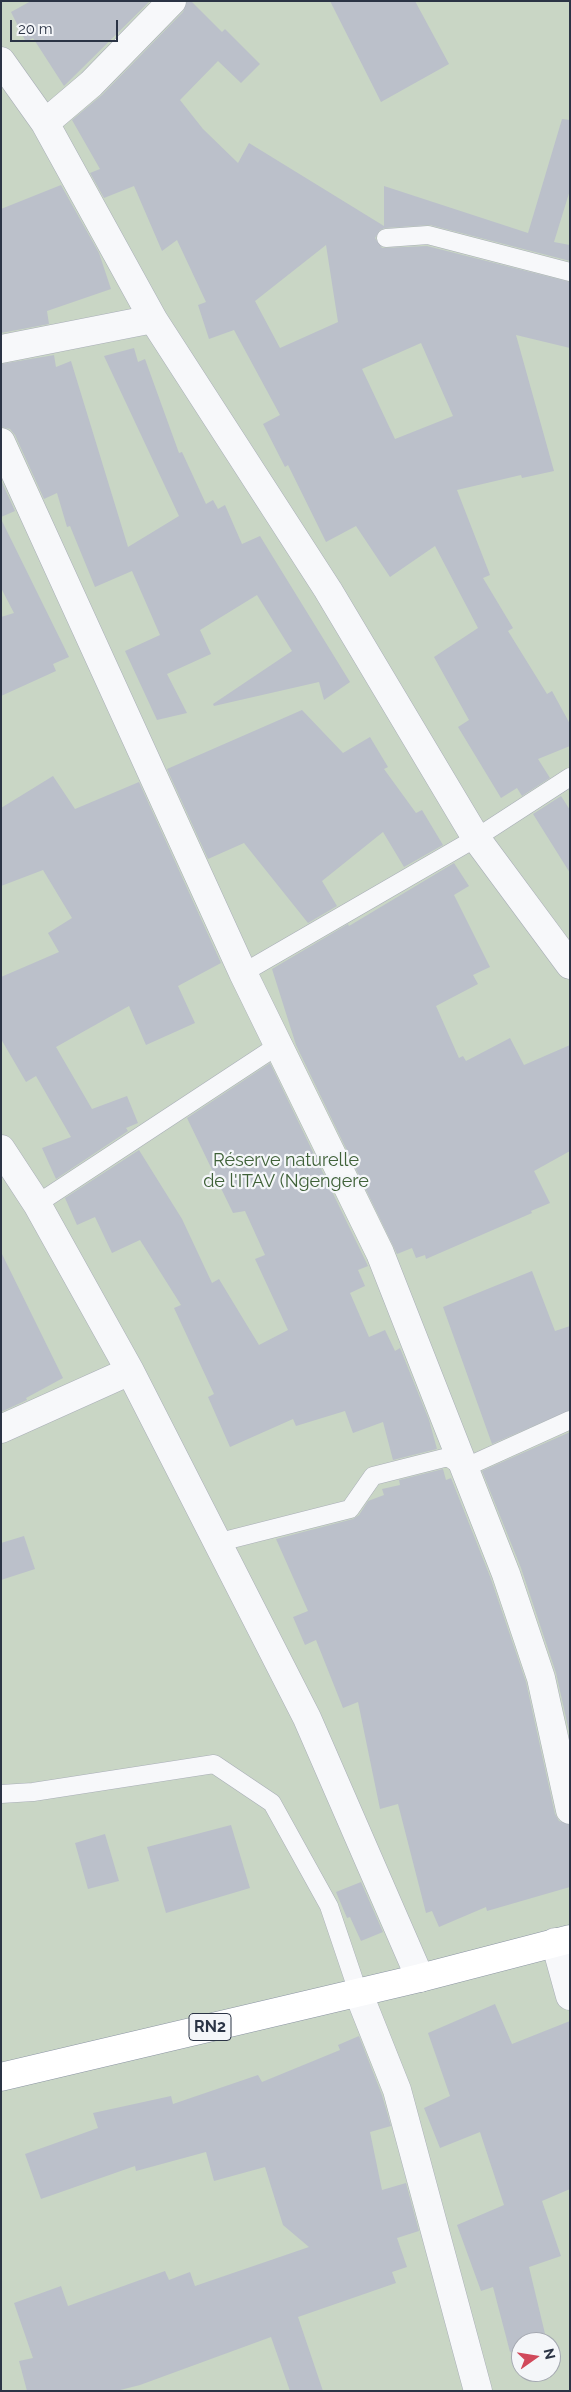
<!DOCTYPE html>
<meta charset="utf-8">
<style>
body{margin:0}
#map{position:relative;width:571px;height:2392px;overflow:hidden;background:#e4e7ec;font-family:Raleway,sans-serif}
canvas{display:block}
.frame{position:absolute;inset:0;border:2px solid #2b3445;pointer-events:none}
.north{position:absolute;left:511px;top:2332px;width:50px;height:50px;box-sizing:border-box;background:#f4f6f9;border:1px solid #a4a8b1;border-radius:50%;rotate:77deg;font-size:14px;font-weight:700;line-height:20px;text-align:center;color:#2b3445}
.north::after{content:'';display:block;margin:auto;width:18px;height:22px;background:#d1495b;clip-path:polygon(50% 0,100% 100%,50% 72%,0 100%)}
.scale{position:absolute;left:10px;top:20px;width:108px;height:22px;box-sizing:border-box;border:2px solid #2b3445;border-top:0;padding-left:6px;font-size:15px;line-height:18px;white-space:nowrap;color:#2b3445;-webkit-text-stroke:4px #f4f6f9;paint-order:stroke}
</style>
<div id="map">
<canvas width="571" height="2392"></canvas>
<div class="frame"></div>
<div class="north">N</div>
<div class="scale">20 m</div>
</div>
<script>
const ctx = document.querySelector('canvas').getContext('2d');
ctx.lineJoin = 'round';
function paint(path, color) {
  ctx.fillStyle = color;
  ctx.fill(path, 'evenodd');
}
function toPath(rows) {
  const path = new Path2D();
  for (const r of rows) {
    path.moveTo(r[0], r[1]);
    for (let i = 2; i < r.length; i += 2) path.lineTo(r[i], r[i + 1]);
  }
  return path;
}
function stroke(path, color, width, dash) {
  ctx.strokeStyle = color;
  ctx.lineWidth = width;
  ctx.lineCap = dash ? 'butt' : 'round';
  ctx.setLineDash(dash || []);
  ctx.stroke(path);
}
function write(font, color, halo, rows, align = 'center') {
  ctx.font = font + ' Raleway,sans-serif';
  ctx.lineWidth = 4.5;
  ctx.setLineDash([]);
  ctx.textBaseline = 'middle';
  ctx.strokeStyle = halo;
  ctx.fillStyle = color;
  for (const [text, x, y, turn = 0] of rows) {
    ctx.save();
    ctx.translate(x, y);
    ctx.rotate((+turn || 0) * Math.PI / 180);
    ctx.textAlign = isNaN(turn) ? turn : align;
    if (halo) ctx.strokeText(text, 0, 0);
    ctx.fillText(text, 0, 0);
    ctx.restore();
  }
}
paint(toPath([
 [1,1,570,1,570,2391,1,2391],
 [521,2342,551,2342,551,2372,521,2372]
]), '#c9d6c5');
paint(toPath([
 [31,1,150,1,64,86,33,38,26,42,11,12],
 [187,1,191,1,222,32,225,29,260,64,241,83,218,61,180,100,203,129,238,163,249,143,384,226,384,186,528,233,562,119,570,120,570,190,554,242,570,245,570,261,430,225,385,228,380,230,375,238,382,248,427,246,570,282,570,348,516,335,554,471,522,478,521,475,457,490,490,575,483,578,513,628,508,631,547,694,552,691,570,724,570,746,538,759,550,778,522,796,517,788,501,798,458,727,469,720,434,657,478,628,435,546,390,577,356,526,326,542,288,465,285,467,263,424,280,415,234,330,209,339,198,305,206,302,177,240,162,251,134,186,104,198,90,173,100,169,72,120,102,95,183,12],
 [326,245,338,322,280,348,255,301],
 [421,343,453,416,395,439,362,369],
 [330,1,415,1,449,64,381,102],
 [61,185,99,253,111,289,47,311,49,324,1,333,1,209],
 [134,348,138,362,145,359,179,453,182,452,206,504,213,500,218,509,225,505,242,544,260,536,350,682,324,700,319,682,214,706,213,704,292,651,257,595,200,630,211,654,167,674,187,713,157,720,125,651,160,635,132,571,95,587,70,526,67,527,57,493,44,499,15,435,10,429,1,427,1,364,54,355,56,367,71,361,128,547,179,516,104,356],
 [1,480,15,511,1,517],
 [1,519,69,657,53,664,56,671,1,696,1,617,14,613,1,588],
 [302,710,343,753,370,737,388,767,384,769,416,813,422,810,443,845,404,867,383,832,322,881,337,906,308,923,244,843,208,859,167,769],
 [53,776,75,809,139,782,221,963,178,986,195,1023,146,1045,129,1006,56,1047,92,1109,127,1096,138,1123,126,1128,128,1131,56,1179,42,1148,71,1137,36,1076,26,1082,1,1039,1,977,59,952,48,933,72,918,43,870,1,886,1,808],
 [561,796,570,810,570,873,533,814],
 [454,863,469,886,454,895,490,967,473,975,478,984,436,1006,459,1058,463,1056,466,1061,510,1038,524,1065,570,1045,570,1151,534,1171,550,1203,531,1211,532,1213,426,1259,425,1255,416,1258,412,1248,397,1254,296,1045,272,969,348,924,349,926],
 [270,1063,368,1266,358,1270,365,1286,350,1293,369,1337,385,1330,395,1351,400,1348,429,1420,437,1449,393,1460,383,1422,353,1433,345,1411,296,1426,293,1419,230,1447,208,1397,214,1394,174,1308,181,1305,140,1240,112,1253,95,1217,77,1225,65,1198,139,1150,182,1219,212,1283,219,1279,259,1345,288,1330,255,1259,265,1255,245,1211,233,1213,187,1118],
 [1,1252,63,1378,26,1398,27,1400,1,1412],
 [532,1271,555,1331,570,1326,570,1410,492,1444,443,1307],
 [570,1432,570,1736,556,1673,521,1568,482,1471],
 [443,1469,446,1480,451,1478,491,1579,526,1682,555,1814,559,1821,570,1825,570,1887,487,1911,486,1907,439,1927,432,1911,426,1913,398,1804,380,1809,358,1702,343,1708,316,1640,305,1645,293,1617,308,1611,276,1539,353,1519,359,1515,368,1501,384,1495,382,1489,400,1485,399,1480],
 [24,1536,35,1569,1,1580,1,1543],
 [231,1825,250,1888,166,1913,147,1847],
 [105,1834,119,1881,88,1889,75,1843],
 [361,1882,383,1932,361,1941,350,1917,347,1918,336,1892],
 [495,2004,512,2044,570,2021,570,2189,542,2201,561,2256,529,2267,547,2342,521,2342,521,2349,510,2352,493,2287,481,2291,457,2225,504,2205,480,2132,440,2148,424,2108,450,2096,428,2033],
 [359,2036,382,2095,391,2126,370,2132,382,2190,406,2183,419,2231,397,2238,407,2267,392,2272,396,2283,298,2317,323,2391,290,2391,271,2337,140,2385,116,2391,27,2391,19,2361,33,2358,14,2303,61,2286,68,2306,165,2271,169,2280,190,2272,195,2286,309,2247,283,2225,265,2167,214,2181,206,2152,136,2171,135,2166,41,2199,25,2154,98,2128,93,2113,171,2096,173,2104,258,2075,262,2082,340,2050,338,2045]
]), '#bbc0ca');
const service = toPath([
 [386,238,428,235,570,272],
 [243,973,476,838,570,777],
 [37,1204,277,1046],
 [216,1543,350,1509,373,1476,448,1457,464,1468,570,1420],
 [1,1794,33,1792,214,1764,272,1803,329,1906,358,1992]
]);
const minor = toPath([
 [1,61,45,123,153,319,328,590,476,838,570,965],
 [45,123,91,84,172,1],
 [1,349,153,319],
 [1,442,243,973,380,1253,506,1574,541,1678,570,1810],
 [1,1149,37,1204,130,1371,307,1718,420,1978],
 [1,1429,130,1371],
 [555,1942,570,1996],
 [358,1992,397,2090,478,2391]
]);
const trunk = toPath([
 [1,2077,420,1978,570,1939]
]);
stroke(service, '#a9aeb7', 19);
stroke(minor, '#a9aeb7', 29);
stroke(trunk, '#8b94a3', 29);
stroke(service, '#f7f8fa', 18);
stroke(minor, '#f7f8fa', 28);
stroke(trunk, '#fff', 28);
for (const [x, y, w] of [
 [210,2027,42]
]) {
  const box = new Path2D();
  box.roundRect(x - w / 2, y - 13.5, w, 27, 4);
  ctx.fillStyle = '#f4f6f9';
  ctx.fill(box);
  stroke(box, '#2b3445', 1);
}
write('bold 16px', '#2b3445', null, [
 ["RN2",210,2027]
]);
write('18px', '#3f6138', '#f4f6f9', [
 ["Réserve naturelle",286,1161],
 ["de l'ITAV (Ngengere",286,1182]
]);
</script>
